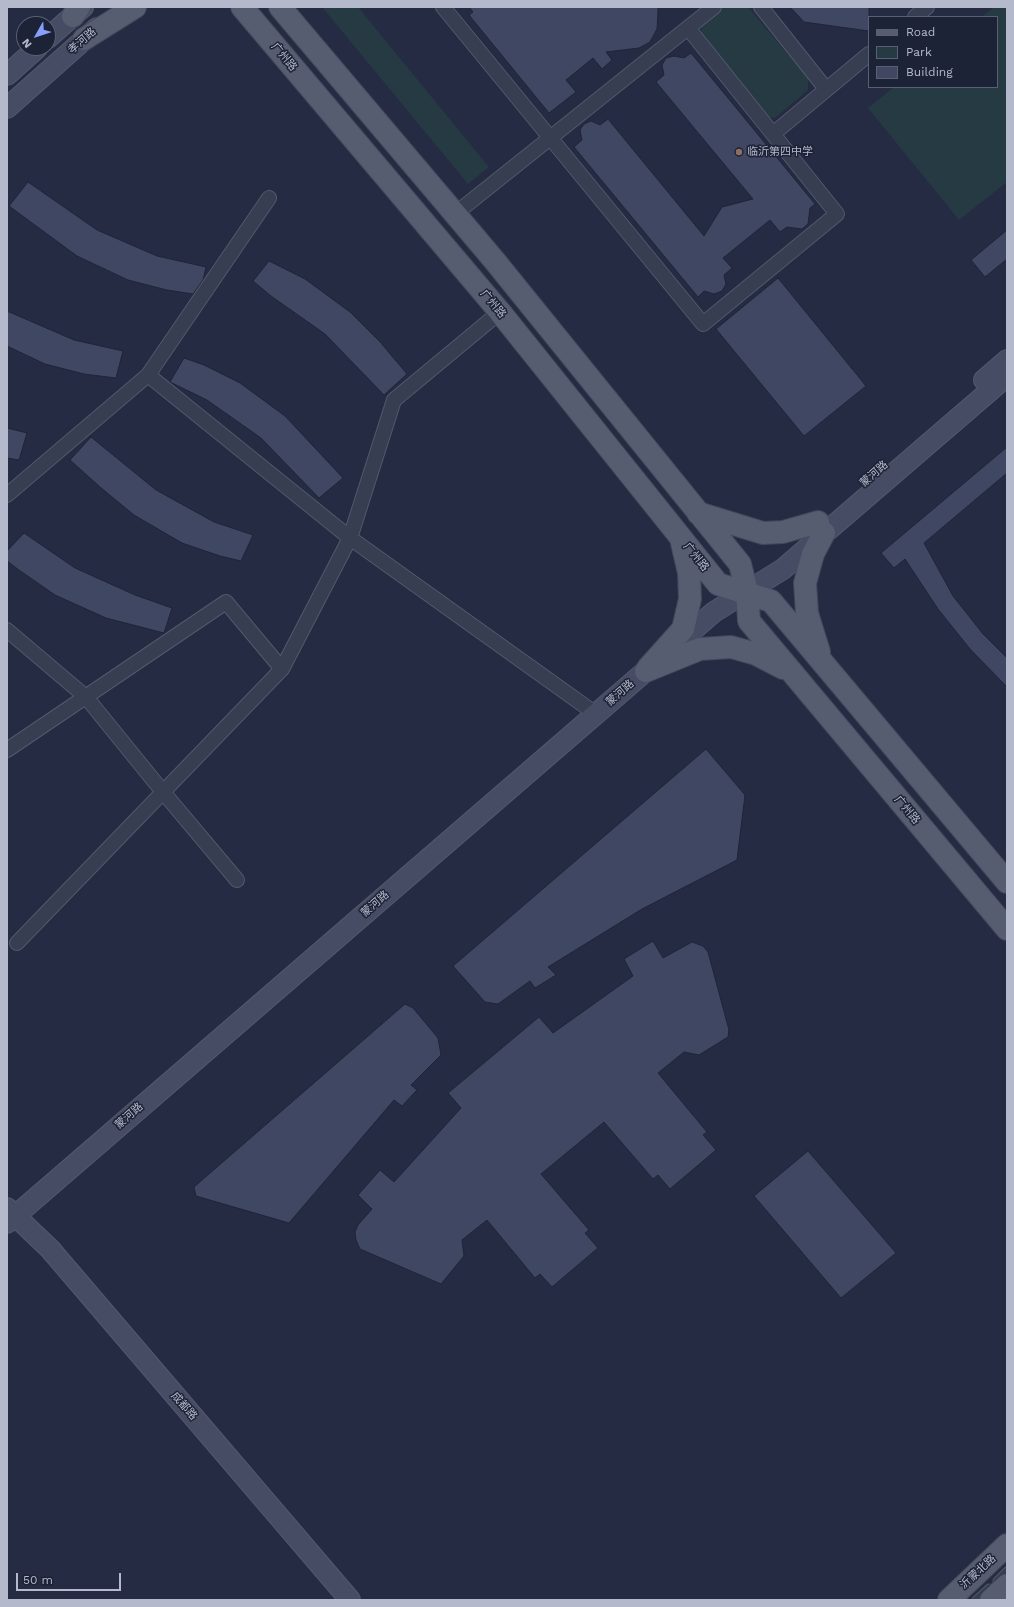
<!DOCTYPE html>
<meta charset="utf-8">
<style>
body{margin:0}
#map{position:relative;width:1014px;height:1607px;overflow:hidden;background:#242b42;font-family:"Work Sans",sans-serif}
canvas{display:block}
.frame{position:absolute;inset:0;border:8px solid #b5b9cc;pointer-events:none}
.legend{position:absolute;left:868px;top:16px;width:130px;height:72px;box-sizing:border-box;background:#1d2336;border:1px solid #5a5f72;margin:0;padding:5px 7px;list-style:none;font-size:12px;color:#b5b9cc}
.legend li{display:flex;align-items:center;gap:8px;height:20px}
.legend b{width:20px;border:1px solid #5a5f72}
.north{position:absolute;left:16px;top:16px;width:40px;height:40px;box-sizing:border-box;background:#1d2336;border:1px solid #5a5f72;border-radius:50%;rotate:231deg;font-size:11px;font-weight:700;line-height:16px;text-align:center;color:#b5b9cc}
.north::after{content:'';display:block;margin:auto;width:14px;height:18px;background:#889ffe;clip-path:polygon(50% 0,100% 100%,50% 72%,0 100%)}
.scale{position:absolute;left:16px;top:1573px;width:105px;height:18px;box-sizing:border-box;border:2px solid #b5b9cc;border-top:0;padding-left:5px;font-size:12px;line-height:14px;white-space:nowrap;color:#b5b9cc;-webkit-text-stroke:3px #1d2336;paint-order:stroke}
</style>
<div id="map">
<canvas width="1014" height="1607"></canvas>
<div class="frame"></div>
<ul class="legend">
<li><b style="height:5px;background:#565d71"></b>Road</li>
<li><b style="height:11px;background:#263a43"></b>Park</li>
<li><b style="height:11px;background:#404762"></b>Building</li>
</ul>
<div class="north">N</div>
<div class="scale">50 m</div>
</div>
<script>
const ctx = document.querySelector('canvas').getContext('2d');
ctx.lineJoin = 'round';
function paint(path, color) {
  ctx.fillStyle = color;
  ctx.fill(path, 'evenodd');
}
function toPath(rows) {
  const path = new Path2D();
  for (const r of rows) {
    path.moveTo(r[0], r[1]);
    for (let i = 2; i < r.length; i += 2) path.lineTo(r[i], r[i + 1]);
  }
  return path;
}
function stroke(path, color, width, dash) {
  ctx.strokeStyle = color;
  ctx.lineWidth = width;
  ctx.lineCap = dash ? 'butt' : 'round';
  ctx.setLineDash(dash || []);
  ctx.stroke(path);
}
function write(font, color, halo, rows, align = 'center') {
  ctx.font = font + ' "Work Sans","Noto Sans SC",sans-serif';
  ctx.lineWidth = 3;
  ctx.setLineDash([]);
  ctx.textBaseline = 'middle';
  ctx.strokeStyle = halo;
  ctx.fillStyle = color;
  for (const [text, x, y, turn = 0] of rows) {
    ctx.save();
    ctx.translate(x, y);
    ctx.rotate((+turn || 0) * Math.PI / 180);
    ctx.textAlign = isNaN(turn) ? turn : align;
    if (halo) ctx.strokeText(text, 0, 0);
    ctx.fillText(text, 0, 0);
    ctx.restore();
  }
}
paint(toPath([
 [322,7,358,7,489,167,468,184],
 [723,7,748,7,808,78,808,90,775,118,769,117,702,34,701,26],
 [994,7,1007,7,1007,182,959,220,868,108,894,87,997,87,997,17,981,17]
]), '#263a43');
const building = toPath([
 [469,7,658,7,658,13,657,29,650,42,639,48,606,52,612,60,602,69,593,58,566,80,576,92,549,113,469,15,473,12,469,7],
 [790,7,869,7,869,31,804,22,790,7],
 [691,53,815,204,810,208,808,224,802,229,787,227,780,232,770,220,723,258,732,268,724,275,726,284,722,291,714,294,704,291,698,297,574,147,582,140,580,130,584,124,591,121,600,125,608,119,704,236,722,207,753,199,656,82,664,75,662,65,666,58,674,56,684,58,691,53],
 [28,182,97,230,157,256,206,267,203,280,193,294,167,290,128,280,77,256,9,206,28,182],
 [1007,230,1007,259,985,277,971,260,1007,230],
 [269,261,305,279,350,312,381,343,407,374,384,395,325,334,271,296,253,281,269,261],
 [778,278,866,386,804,436,716,329,778,278],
 [7,311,74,340,123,351,116,378,84,374,45,364,7,346,7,311],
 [184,358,204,365,240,383,285,416,343,478,319,498,261,438,207,400,170,382,184,358],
 [7,428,27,433,19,460,7,458,7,428],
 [91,437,156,490,214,522,253,535,241,561,220,556,182,543,134,515,100,487,70,460,91,437],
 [1007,447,1007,473,924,543,953,596,983,634,1007,658,1007,687,970,649,938,609,905,559,894,568,881,553,1007,447],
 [24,533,75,568,135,595,172,608,164,633,106,618,55,595,19,570,7,561,7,551,24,533],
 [706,749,745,795,737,860,642,909,548,967,556,975,535,988,530,981,498,1004,485,1002,453,966,706,749],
 [653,941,663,958,692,942,703,946,708,952,729,1030,728,1037,699,1055,684,1052,658,1073,707,1132,703,1135,716,1150,670,1189,658,1175,653,1179,604,1122,541,1174,589,1230,585,1233,598,1248,552,1287,540,1274,535,1278,487,1220,462,1240,464,1256,441,1284,360,1249,356,1240,355,1232,358,1225,372,1209,358,1195,380,1170,394,1182,461,1108,448,1093,539,1017,553,1033,633,976,624,959,653,941],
 [405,1004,413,1008,438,1038,441,1055,411,1085,417,1090,402,1106,394,1100,289,1223,196,1196,194,1187,405,1004],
 [808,1151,896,1253,841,1298,754,1196,808,1151]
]);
paint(building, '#404762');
stroke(building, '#1f2538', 1);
const lane = toPath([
 [997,1581,1007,1571],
 [976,1600,989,1588]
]);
const street = toPath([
 [443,7,703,324,837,214,688,28],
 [761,7,826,89],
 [915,17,927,7],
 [773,134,869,54],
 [455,214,714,7],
 [148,375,350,538,596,714],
 [7,495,148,375,269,198],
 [7,630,86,697,163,792,237,880],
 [7,750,226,602,282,669],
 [17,943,282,669,350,538,394,400,500,312]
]);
const secondary = toPath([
 [48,38,83,7],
 [7,75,37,48],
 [7,108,97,28],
 [984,380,1007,360],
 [7,1208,50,1249,350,1600],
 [7,1223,714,612,783,569,1007,376]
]);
const primary = toPath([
 [242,7,500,312,718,584,771,601,1007,882],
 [280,7,494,260,740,564,747,592,749,621,1007,929],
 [73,16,79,7],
 [84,39,135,7],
 [698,513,763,533,783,532,818,522],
 [819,652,807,613,805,583,813,554,824,533],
 [648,668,683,629,690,599,689,573,682,543],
 [646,671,700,649,731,647,756,654,783,668],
 [949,1600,1007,1545],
 [991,1600,1007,1585]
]);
stroke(lane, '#53596c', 9);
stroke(street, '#53596c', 16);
stroke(secondary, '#53596c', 22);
stroke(primary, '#42475a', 24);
stroke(lane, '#383e51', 7);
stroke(street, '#383e51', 14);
stroke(secondary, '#464c64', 20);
stroke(primary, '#565d71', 22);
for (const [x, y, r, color] of [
 [739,152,4,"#8d6e63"]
]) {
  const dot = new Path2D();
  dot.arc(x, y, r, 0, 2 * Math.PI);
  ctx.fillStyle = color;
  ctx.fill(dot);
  stroke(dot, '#1d2336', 1.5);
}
write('11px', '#b5b9cc', '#1d2336', [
 ["孝河路",82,41,-41],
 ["广州路",284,57,50],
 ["广州路",493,304,50],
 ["蒙河路",874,474,-41],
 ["广州路",696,557,51],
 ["蒙河路",620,693,-41],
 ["广州路",907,810,50],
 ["蒙河路",375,904,-41],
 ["蒙河路",129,1116,-41],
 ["成都路",184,1406,49],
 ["沂蒙北路",978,1572,-43]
]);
write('11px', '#b5b9cc', '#1d2336', [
 ["临沂第四中学",747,152]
], 'left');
</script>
